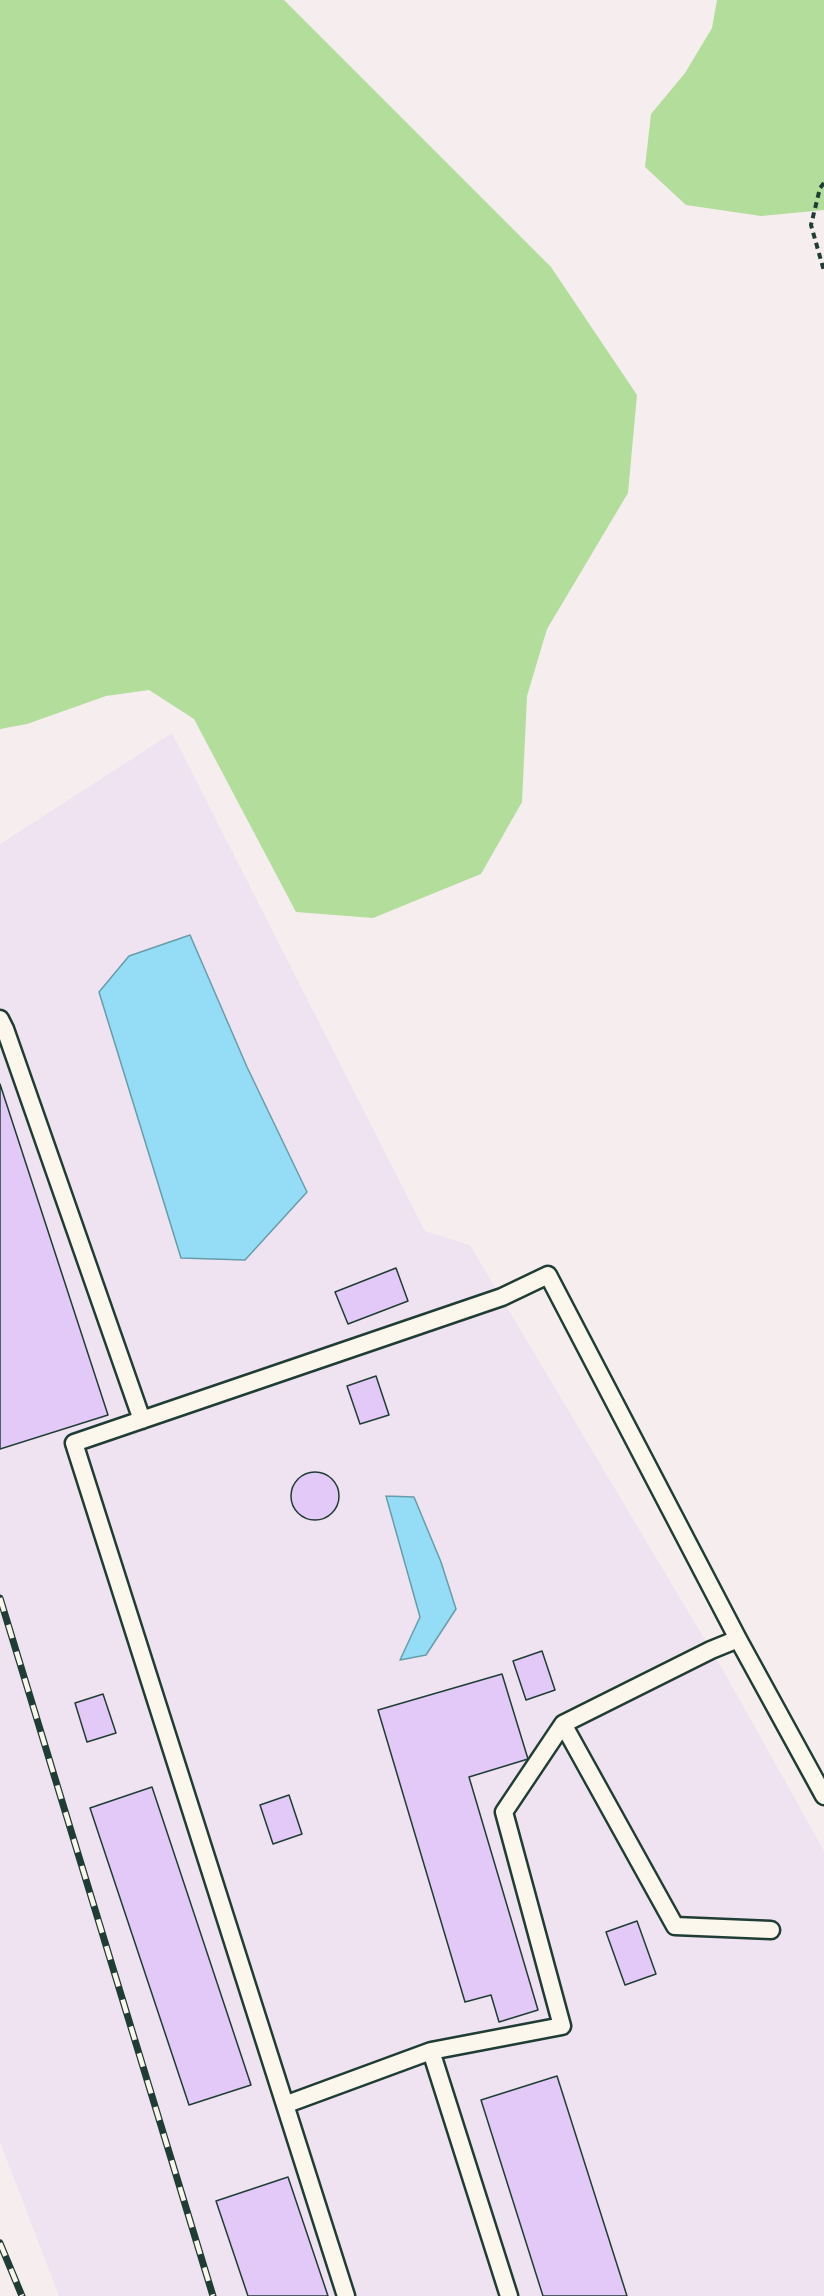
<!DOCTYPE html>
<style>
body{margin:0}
canvas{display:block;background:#f6eeee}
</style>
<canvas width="824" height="2296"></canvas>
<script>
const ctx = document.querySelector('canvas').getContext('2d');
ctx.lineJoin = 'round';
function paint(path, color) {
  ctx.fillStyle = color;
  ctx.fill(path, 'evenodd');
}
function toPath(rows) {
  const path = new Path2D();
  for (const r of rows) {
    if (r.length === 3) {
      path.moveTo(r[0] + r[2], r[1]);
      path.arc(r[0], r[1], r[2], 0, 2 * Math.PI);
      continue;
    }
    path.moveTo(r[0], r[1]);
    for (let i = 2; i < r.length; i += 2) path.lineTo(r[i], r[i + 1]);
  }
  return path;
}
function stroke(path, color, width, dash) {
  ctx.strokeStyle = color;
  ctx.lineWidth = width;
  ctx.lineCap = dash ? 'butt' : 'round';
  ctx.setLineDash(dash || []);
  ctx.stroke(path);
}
paint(toPath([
 [172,733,425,1231,470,1245,727,1677,824,1851,824,2296,59,2296,0,2142,0,844]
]), '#f0e3f1');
paint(toPath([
 [0,0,284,0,551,267,637,395,628,493,547,629,527,696,522,802,481,874,373,918,296,912,194,719,149,690,106,696,27,724,0,729],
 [717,0,824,0,824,210,761,216,686,205,645,167,651,114,685,73,712,28]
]), '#b2dd9b');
const water = toPath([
 [190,935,247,1067,307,1192,245,1260,181,1258,99,992,129,956,190,935],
 [386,1496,414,1497,441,1562,456,1609,426,1655,400,1660,420,1617,386,1496]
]);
paint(water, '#95ddf7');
stroke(water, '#669da9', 1.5);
const building = toPath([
 [0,1084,108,1415,0,1449,0,1084],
 [396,1268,408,1301,348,1324,335,1292,396,1268],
 [376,1376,389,1415,360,1424,347,1386,376,1376],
 [315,1496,24],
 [542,1651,555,1690,526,1700,513,1661,542,1651],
 [502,1674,528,1759,469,1777,538,2010,499,2022,491,1995,465,2002,378,1710,502,1674],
 [103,1694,116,1733,87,1742,75,1703,103,1694],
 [152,1787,251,2085,189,2105,90,1808,152,1787],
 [289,1795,302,1834,273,1844,260,1805,289,1795],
 [637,1921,656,1974,625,1985,606,1932,637,1921],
 [557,2076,627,2296,543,2296,481,2100,557,2076],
 [288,2177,328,2296,248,2296,216,2201,288,2177]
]);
paint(building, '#e3c9f8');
stroke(building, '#1f3d34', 1.5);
const service = toPath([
 [0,1019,5,1029,142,1420],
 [563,1724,675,1926,771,1930],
 [431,2051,562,2026,504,1812,563,1724,711,1650,738,1639],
 [287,2104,431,2051,509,2296],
 [346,2296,74,1443,502,1297,548,1275,738,1639,824,1796]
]);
stroke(service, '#1f3d34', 21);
stroke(toPath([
 [824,183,820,188,811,225,824,271]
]), '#1f3d34', 4, [6, 4.5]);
stroke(service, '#fbf7ec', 16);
const rail = toPath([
 [0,1598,213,2296],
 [0,2243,22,2296]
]);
stroke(rail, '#1f3d34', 7);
stroke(rail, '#fbf7ec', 4.5, [14]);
</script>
